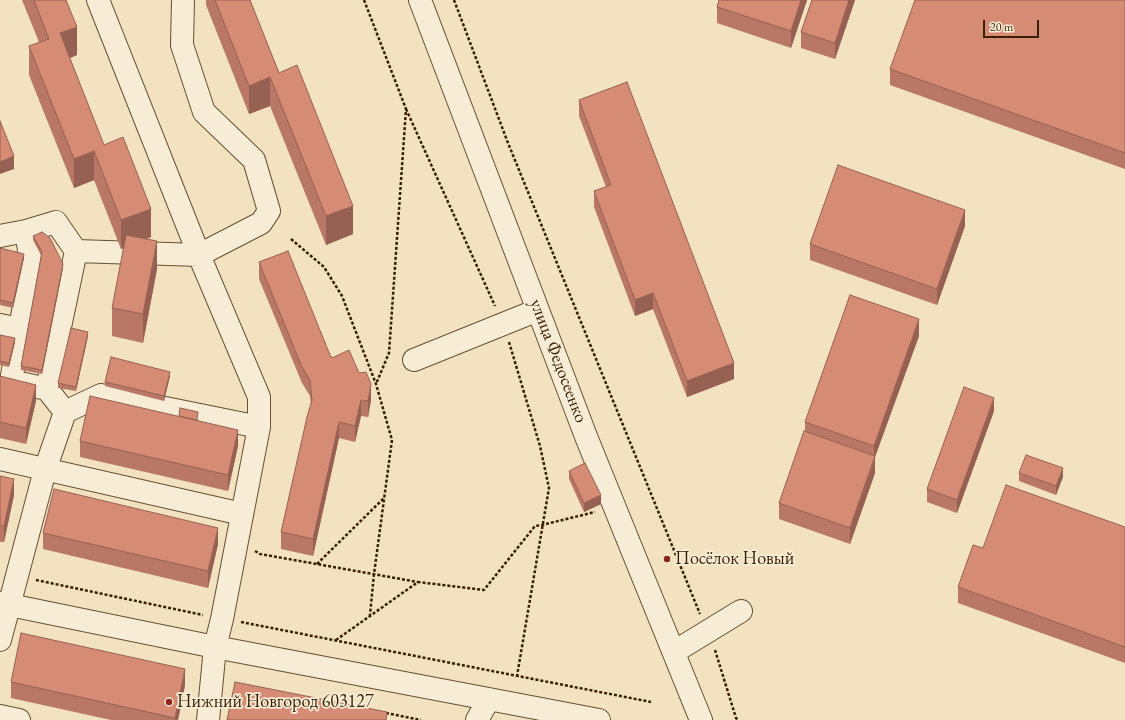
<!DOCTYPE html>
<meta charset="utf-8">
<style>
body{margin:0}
#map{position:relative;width:1125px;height:720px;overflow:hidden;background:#f3e2c0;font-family:"EB Garamond",serif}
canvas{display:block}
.scale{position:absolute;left:983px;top:20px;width:56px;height:18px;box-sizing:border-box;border:2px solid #371f00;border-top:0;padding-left:5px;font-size:12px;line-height:14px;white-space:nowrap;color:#371f00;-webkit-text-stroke:3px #f7ecd6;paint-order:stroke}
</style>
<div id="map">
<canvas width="1125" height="720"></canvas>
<div class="scale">20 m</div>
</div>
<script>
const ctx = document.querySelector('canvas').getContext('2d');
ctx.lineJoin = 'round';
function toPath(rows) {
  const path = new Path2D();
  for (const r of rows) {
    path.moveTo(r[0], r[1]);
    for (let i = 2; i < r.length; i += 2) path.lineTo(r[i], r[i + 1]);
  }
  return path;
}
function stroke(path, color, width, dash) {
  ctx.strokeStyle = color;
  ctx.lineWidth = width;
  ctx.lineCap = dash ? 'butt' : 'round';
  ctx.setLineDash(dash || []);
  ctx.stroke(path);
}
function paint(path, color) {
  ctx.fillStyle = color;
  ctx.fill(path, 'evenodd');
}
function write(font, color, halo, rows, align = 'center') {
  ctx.font = font + ' "EB Garamond",serif';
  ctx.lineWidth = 3.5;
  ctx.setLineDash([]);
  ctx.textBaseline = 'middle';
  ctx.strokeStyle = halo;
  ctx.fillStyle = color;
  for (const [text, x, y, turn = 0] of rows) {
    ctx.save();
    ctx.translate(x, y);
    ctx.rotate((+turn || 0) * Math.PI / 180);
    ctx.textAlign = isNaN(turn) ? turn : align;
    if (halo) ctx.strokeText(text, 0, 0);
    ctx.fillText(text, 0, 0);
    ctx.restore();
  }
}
const minor = toPath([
 [183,0,182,45,204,112,254,160,269,211,261,223,199,255,259,397,259,427,222,619,215,647,208,720],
 [420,0,587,439,701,720],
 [0,236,26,231,56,222,76,251,47,389,11,381,20,329,0,325],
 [76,251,199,255,98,0],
 [20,329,31,263,26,231],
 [414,360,538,310],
 [65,412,101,395,259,427],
 [0,459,242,514],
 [0,603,215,647,599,720],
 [0,640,45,470,65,412,47,389],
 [674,652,741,611],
 [0,716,19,720],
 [477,720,489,699]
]);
stroke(minor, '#665030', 24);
stroke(toPath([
 [364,0,406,109,389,353,376,384],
 [454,0,508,143,700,614],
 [406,109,495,306],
 [291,239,324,267,342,296,376,384,392,440,374,574,370,615],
 [509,342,540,446,549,488,517,676],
 [255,551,260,554,418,582],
 [317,564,384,498],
 [36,580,203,615],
 [241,622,651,702],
 [336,640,418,582,484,590,535,526,542,525,595,512],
 [715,650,736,718,738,720],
 [386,713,421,720]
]), '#371f00', 2.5, [3, 2]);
stroke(minor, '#f7ecd6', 22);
paint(toPath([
 [22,0,66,0,77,55,70,58,104,145,151,237,146,239,157,269,143,343,112,336,112,308,124,248,121,249,94,180,74,188,29,75,29,46,39,42],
 [206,0,250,0,279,73,353,234,326,245,270,106,249,114,206,5],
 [719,0,807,0,791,48,717,23,717,7],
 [812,0,855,0,835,59,801,48,801,32],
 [1125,0,1125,169,890,85,890,69],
 [579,100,734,379,687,397,653,309,635,316,594,207,594,191,606,187,579,116],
 [965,226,937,305,810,260,810,244],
 [33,236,63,268,42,374,21,370,21,366,41,255,33,240],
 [0,248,24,258,13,308,0,305],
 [259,262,330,355,371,400,368,417,361,416,355,442,339,438,313,556,281,549,281,532,311,405,310,396,302,383,259,279],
 [0,335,15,342,9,367,0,365],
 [88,336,76,391,58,388,58,383],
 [919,336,875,457,875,473,850,544,779,519,779,503,805,431,805,422],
 [0,376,36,401,26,444,0,438],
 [170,376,164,401,105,386,105,382],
 [994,411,957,513,927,502,927,489],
 [198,420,238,446,228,491,80,457,80,441],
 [569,471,601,504,584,512,569,479],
 [1019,473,1063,477,1056,495,1019,481],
 [0,476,14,495,4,542,0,542],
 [1125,527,1125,663,958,603,958,587,983,548],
 [43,533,218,544,208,588,43,549],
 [11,682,185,685,178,720,111,720,11,698]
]), '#b87865');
paint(toPath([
 [801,0,807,0,791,48,791,31],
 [849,0,855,0,835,59,835,43],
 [77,27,77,55,60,62,60,33],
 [270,77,270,106,249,114,249,86],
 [94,151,94,180,74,188,74,159],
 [14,156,14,169,0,174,0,162],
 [353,206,353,234,326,245,326,216],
 [151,209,151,237,121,249,121,220],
 [965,210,965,226,937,305,937,289],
 [157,241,157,269,143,343,143,314],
 [24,254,24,258,13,308,13,303],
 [63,264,63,268,42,374,42,370],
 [653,293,653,309,635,316,635,300],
 [919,319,919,336,875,457,875,473,850,544,850,528,874,462,874,446],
 [88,332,88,336,76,391,76,387],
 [15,338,15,342,9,367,9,363],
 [734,363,734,379,687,397,687,381],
 [170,372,170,376,164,401,164,396],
 [371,384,371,400,368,417,368,401],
 [36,385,36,401,26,444,26,428],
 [994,398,994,411,957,513,957,500],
 [361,400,361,416,355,442,355,426],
 [339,422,339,438,313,556,313,539],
 [238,430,238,446,228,491,228,475],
 [1063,468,1063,477,1056,495,1056,486],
 [14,479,14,495,4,542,4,526],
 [601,495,601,504,584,512,584,503],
 [218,528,218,544,208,588,208,571],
 [185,669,185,685,178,720,175,720]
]), '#966152');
const building = toPath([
 [34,0,66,0,77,27,60,33,104,145,123,137,151,209,121,220,94,151,74,159,29,46,49,39,34,0],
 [215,0,250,0,279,73,297,65,353,206,326,216,270,77,249,86,215,0],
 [719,0,801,0,791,31,717,7,719,0],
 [812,0,849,0,835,43,801,32,812,0],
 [915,0,1125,0,1125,153,890,69,915,0],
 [627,82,734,363,687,381,653,293,635,300,594,191,611,185,579,100,627,82],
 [0,121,14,156,0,162,0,121],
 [838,165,965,210,937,289,810,244,838,165],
 [42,232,50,238,63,264,42,370,21,366,42,252,33,236,42,232],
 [126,235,157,241,143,314,112,308,126,235],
 [0,248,24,254,13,303,0,300,0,248],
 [288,251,330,355,332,358,349,350,359,373,366,372,371,384,368,401,361,400,355,426,339,422,313,539,281,532,307,417,312,400,310,380,302,367,259,262,288,251],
 [850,295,919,319,874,446,805,422,850,295],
 [71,328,88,332,76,387,58,383,71,328],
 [0,335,15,338,9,363,0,361,0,335],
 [111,357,170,372,164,396,105,382,111,357],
 [0,376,36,385,26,428,0,422,0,376],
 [964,387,994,398,957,500,927,489,964,387],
 [90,396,238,430,228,475,80,441,90,396],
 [180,408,198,412,197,420,179,416,180,408],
 [804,431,875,456,850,528,779,503,804,431],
 [1026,455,1063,468,1056,486,1019,473,1026,455],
 [585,463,601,495,584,503,569,471,585,463],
 [0,476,14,479,4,526,0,525,0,476],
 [1006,485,1125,527,1125,647,958,587,973,545,983,548,1006,485],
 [54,489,218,528,208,571,43,533,54,489],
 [21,633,185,669,175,718,11,682,21,633],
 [235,682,387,712,386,720,227,720,235,682]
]);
paint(building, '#d68b75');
stroke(building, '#966152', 1);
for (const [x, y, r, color] of [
 [667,559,4,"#8f2418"],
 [169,702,4,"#8f2418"]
]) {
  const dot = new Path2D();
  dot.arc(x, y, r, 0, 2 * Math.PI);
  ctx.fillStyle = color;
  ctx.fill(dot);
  stroke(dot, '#f7ecd6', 1.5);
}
write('18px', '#371f00', '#f7ecd6', [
 ["улица Федосеенко",558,361,69]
]);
write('18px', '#371f00', '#f7ecd6', [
 ["Посёлок Новый",675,559],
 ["Нижний Новгород 603127",177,702]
], 'left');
</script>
